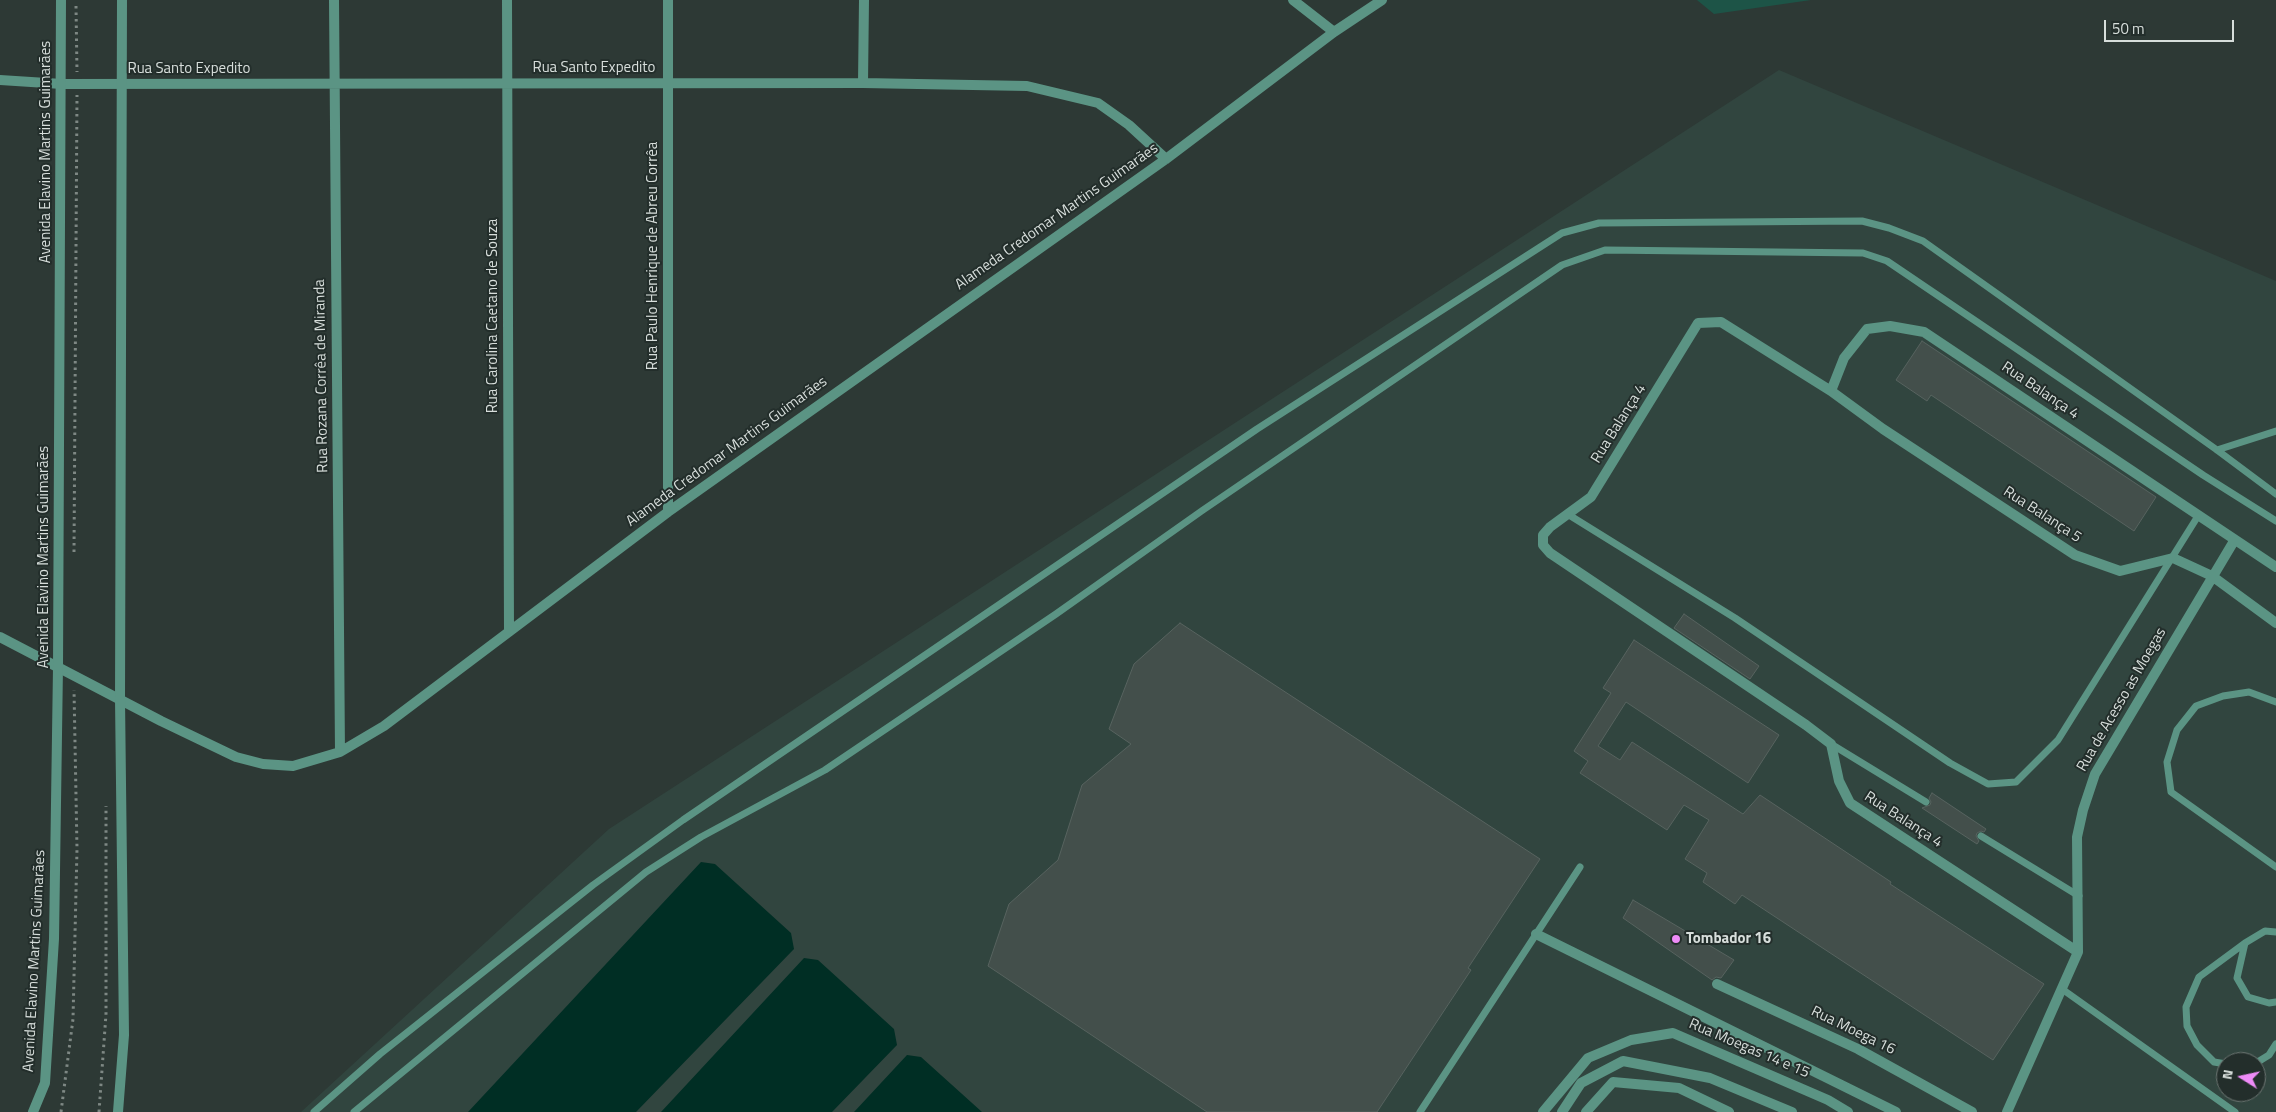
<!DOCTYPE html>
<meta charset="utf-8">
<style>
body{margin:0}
#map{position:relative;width:2276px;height:1112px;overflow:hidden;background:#2d3935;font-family:"Titillium Web",sans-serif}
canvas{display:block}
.north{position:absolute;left:2216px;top:1052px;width:50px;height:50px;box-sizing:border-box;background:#232e2b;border:1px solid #6b7471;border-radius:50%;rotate:280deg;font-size:14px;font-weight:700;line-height:20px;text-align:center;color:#d7dedb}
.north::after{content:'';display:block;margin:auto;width:18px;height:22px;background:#ee8bf7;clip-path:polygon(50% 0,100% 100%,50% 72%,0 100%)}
.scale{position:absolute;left:2104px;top:20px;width:130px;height:22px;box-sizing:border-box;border:2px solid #d7dedb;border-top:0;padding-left:6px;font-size:15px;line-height:18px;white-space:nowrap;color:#d7dedb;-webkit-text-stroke:4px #232e2b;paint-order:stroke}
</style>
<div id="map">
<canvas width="2276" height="1112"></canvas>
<div class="north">N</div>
<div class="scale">50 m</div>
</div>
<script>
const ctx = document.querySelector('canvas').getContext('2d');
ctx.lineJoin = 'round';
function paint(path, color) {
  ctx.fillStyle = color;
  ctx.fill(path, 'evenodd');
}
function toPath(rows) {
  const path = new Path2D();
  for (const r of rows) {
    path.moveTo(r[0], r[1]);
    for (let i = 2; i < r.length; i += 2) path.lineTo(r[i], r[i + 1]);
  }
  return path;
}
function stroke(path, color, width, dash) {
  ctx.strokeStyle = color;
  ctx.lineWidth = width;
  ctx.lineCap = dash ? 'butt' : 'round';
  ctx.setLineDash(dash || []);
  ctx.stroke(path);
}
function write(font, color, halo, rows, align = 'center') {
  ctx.font = font + ' "Titillium Web",sans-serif';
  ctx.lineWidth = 4;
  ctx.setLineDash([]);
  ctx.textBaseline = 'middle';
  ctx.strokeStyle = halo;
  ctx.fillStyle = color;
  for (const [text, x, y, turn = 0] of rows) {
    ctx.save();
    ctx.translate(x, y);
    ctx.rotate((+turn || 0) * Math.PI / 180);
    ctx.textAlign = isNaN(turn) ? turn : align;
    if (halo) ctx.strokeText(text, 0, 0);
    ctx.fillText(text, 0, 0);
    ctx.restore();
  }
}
paint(toPath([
 [1779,70,2276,281,2276,1112,301,1112,609,829],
 [2226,1062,2256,1062,2256,1092,2226,1092]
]), '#31453f');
paint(toPath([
 [1697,0,1811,0,1714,14]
]), '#1d5447');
paint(toPath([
 [701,862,715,864,791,933,794,949,636,1112,468,1112],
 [804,958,818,960,894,1029,897,1045,832,1112,661,1112],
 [907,1055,921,1057,982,1112,854,1112]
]), '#002e24');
const building = toPath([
 [1922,341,2156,497,2134,531,1931,395,1927,401,1896,380,1922,341],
 [1684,614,1759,666,1750,679,1674,628,1684,614],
 [1180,623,1540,859,1468,968,1471,970,1377,1112,1207,1112,988,966,1009,904,1058,860,1082,785,1131,744,1109,729,1134,664,1180,623],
 [1634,640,1779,735,1748,783,1626,702,1598,746,1620,760,1632,742,1743,814,1760,795,1891,882,1890,884,2044,984,1993,1060,1742,895,1735,904,1703,882,1707,873,1685,859,1709,820,1684,805,1667,830,1580,773,1588,761,1574,751,1611,693,1603,688,1634,640],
 [1932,793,1986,829,1984,832,1981,831,1977,833,1976,836,1979,841,1977,844,1922,808,1930,805,1931,802,1929,798,1932,793],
 [1633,900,1734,960,1721,978,1716,977,1712,980,1623,918,1633,900]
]);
paint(building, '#434f4b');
stroke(building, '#57635f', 1);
stroke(toPath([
 [76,6,77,72],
 [74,552,77,95],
 [61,1112,73,1019,77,849,74,690],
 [99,1112,106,1014,106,806]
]), '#7e8884', 3, [2.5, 4]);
stroke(toPath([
 [2217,450,2276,431],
 [1569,515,1735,618,1950,763,1988,784,2016,782,2058,740,2198,516],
 [2276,702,2249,692,2223,696,2196,706,2177,730,2167,762,2171,792,2276,867],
 [1831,744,1926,802],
 [1981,836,2079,896],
 [2276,932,2265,931,2245,943,2237,978,2248,997,2269,1003,2276,1002],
 [2062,989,2235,1112],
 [2256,1063,2269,1055,2276,1044],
 [2226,1064,2214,1062,2197,1045,2187,1026,2186,1007,2199,977,2245,943],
 [314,1112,380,1054,593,885,683,820,1257,429,1562,233,1599,223,1862,221,1889,228,1923,241,2217,450,2276,494],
 [354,1112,646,872,701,837,825,770,1056,614,1203,510,1562,265,1605,250,1863,253,1887,261,2203,475,2276,521],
 [1420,1112,1580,867]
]), '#5b9484', 7);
stroke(toPath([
 [334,0,340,752],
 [507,0,509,632],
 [668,0,668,512],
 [1293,0,1334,32],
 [0,80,62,84,863,83,1027,86,1098,103,1129,125,1166,159],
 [863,83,864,0],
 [1831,391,1883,429,2075,555,2120,571,2173,558,2212,576,2276,623],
 [0,637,161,721,236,757,263,764,293,766,340,752,384,726,668,512,1166,159,1334,32,1382,0],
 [1536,934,1896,1112],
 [2078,952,1850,803,1839,781,1831,744,1806,725,1550,553,1543,545,1543,535,1550,527,1591,497,1698,323,1721,322,1831,391,1844,358,1867,329,1890,326,1924,332,2276,567],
 [1717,984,1858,1049,1972,1112],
 [1543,1112,1588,1058,1631,1040,1673,1033,1828,1100,1848,1112],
 [1562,1112,1581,1083,1623,1061,1710,1078,1792,1112],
 [1586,1112,1613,1082,1679,1088,1729,1112],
 [2007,1112,2078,952,2077,837,2083,810,2095,774,2234,541]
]), '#5b9484', 10);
stroke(toPath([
 [33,1112,45,1083,54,939,58,667,61,0],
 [118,1112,124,1035,120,699,122,0]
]), '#5b9484', 10);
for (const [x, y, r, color] of [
 [1676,939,5,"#ee8bf7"]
]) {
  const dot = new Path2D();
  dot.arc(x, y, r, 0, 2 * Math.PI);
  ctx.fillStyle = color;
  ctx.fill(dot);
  stroke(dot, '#232e2b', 2);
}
write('15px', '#d7dedb', '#232e2b', [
 ["Rua Santo Expedito",594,68],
 ["Rua Santo Expedito",189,69],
 ["Avenida Elavino Martins Guimarães",46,152,-90],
 ["Alameda Credomar Martins Guimarães",1057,217,-35],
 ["Rua Paulo Henrique de Abreu Corrêa",653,256,-90],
 ["Rua Carolina Caetano de Souza",493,316,-90],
 ["Rua Rozana Corrêa de Miranda",322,376,-91],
 ["Rua Balança 4",2040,391,34],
 ["Rua Balança 4",1619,424,-58],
 ["Alameda Credomar Martins Guimarães",727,452,-36],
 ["Rua Balança 5",2042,515,33],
 ["Avenida Elavino Martins Guimarães",44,557,-90],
 ["Rua de Acesso as Moegas",2122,700,-60],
 ["Rua Balança 4",1903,820,33],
 ["Avenida Elavino Martins Guimarães",35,961,-87],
 ["Rua Moega 16",1853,1031,26],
 ["Rua Moegas 14 e 15",1749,1049,23]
]);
write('bold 15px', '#d7dedb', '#232e2b', [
 ["Tombador 16",1686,939]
], 'left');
</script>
